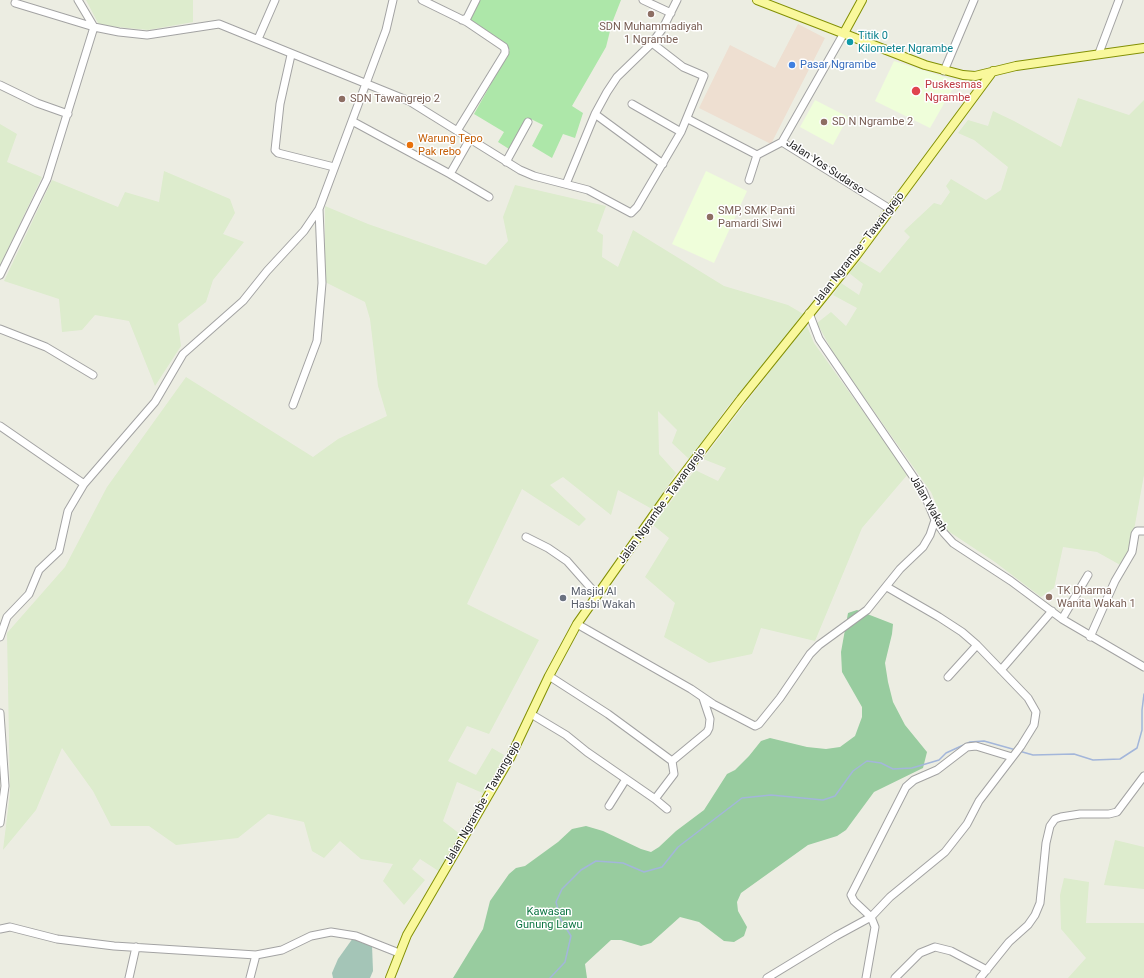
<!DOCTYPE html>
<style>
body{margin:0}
canvas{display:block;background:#ecede2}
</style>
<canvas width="1144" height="978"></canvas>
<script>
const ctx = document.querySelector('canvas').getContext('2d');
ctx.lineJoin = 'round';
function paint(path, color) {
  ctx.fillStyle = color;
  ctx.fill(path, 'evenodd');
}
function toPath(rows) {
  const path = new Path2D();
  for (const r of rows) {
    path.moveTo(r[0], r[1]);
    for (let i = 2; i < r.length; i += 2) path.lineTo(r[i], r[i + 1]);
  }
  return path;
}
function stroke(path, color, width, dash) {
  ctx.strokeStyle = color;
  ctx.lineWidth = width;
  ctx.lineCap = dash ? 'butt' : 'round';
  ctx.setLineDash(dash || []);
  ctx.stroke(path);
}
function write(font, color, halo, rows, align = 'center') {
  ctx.font = font + ' Roboto,sans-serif';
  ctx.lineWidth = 3;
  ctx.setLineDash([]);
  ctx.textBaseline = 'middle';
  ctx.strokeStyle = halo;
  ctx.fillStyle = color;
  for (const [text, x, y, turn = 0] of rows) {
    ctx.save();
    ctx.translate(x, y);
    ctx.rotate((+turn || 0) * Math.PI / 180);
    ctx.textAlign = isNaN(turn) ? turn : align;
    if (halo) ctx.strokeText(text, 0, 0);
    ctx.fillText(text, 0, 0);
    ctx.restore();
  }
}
paint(toPath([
 [798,24,825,38,771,144,699,108,730,45,775,68]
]), '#eedfd1');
paint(toPath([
 [894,61,957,81,930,128,875,101],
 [815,100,848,117,833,145,800,127],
 [706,171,747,191,714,263,672,244]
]), '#effeda');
paint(toPath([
 [86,0,193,0,193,22,148,30,99,25],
 [1078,98,1129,115,1144,100,1144,475,1130,552,1122,566,1097,552,1063,547,1054,588,1041,597,995,562,948,531,931,492,835,356,817,323,831,312,846,326,857,308,833,295,841,283,859,295,863,284,849,273,860,261,880,273,910,237,904,231,934,203,941,205,950,192,946,186,951,179,986,200,1001,190,1008,167,974,140,958,133,968,120,988,126,993,111,1014,121,1061,147],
 [0,124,17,134,7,162,42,177,0,266],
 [164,171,230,199,235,213,223,234,244,242,213,280,206,302,178,324,181,346,155,386,129,321,95,315,82,330,62,332,59,299,4,281,52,180,118,207,125,192,159,202],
 [515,185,606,206,597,231,603,235,602,257,618,267,633,230,724,286,788,305,805,315,725,410,690,460,672,443,677,430,658,411,659,454,676,473,652,509,618,490,611,515,563,477,550,485,586,519,579,526,522,489,467,604,539,640,489,734,467,726,448,761,476,775,492,748,504,755,485,794,457,782,443,821,460,834,440,872,420,859,412,869,425,880,404,905,383,881,393,864,361,859,340,841,324,858,312,851,304,822,268,814,238,838,176,845,149,826,111,826,93,791,62,748,36,810,3,850,10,793,7,633,65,567,107,487,186,377,313,457,338,439,387,416,378,386,370,319,365,302,325,282,325,206,368,224,486,265,508,241,503,217],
 [806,324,814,343,908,474,862,528,815,641,761,628,752,654,709,663,664,637,675,603,645,577,669,538,653,525,695,470,718,481,726,468,703,459],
 [1115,840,1144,847,1144,889,1104,885],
 [1064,878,1089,882,1086,923,1144,923,1144,978,1068,978,1086,958,1061,929,1060,895]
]), '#ddeccd');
paint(toPath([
 [480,0,621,0,612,23,606,47,572,106,583,113,575,138,563,134,552,158,532,146,543,125,529,118,509,149,498,142,504,132,474,114,510,50,468,20]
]), '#ade7a9');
paint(toPath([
 [857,610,893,624,892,634,885,663,888,682,893,702,905,725,927,752,923,768,874,792,846,830,837,836,808,845,741,893,737,902,738,911,747,927,744,936,734,942,724,941,699,922,680,917,651,943,641,946,621,940,611,940,585,964,587,978,453,978,483,929,490,901,509,874,516,868,525,866,558,842,572,829,586,826,603,831,641,849,651,852,659,847,676,831,704,810,727,774,735,770,749,756,761,741,770,738,807,747,826,749,840,747,855,736,862,717,862,707,842,672,841,652,848,613]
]), '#98cc9f');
paint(toPath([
 [353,938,372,945,373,971,370,978,333,978,332,973,338,959]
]), '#a4c5b7');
stroke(toPath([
 [1019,751,1033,755,1074,754,1093,760,1120,759,1137,748,1142,730,1142,710,1144,694],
 [550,978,565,962,571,936,561,920,556,902,562,889,581,870,596,861,623,863,644,872,662,867,678,847,742,798,771,795,823,800,835,796,853,771,867,761,881,763,893,769,912,768,939,760,946,753,970,742,984,741,1016,750]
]), '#a3b6da', 1.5);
const minor = toPath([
 [422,0,467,22,504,47,505,50,505,53,457,131],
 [643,0,671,13],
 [15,3,94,27,119,32,147,35,219,24,409,101,520,170,534,176,588,190,631,213,637,207,681,132,704,76,683,67,652,43],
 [462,20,467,18,476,0],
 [844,33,782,142,890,209],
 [258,39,275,0],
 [1099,53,1119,0],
 [291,55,280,104,275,150,278,153,334,167],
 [944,71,974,0],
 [0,85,37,103,68,114],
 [632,104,681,132],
 [595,114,663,164],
 [688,119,757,155,782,142],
 [352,121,450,174,489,197],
 [506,162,528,122],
 [450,174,470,139],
 [749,180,757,155],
 [566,184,595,114,607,92,617,77,652,43,663,28,677,0],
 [0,275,47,179,94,27,78,0],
 [809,313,819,339,923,491,935,520,944,533,953,543,1011,581,1062,619,1144,667],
 [0,329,46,347,93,375],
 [293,405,317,341,322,283,319,209,386,30,393,0],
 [0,426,84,484],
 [526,537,548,548,567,561,597,595],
 [1062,619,1088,575],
 [577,624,691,689,713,704,755,726,759,724,780,698,810,654,819,645,867,610,900,569,923,547,930,535,935,520],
 [0,637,7,617,29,594,39,570,59,551,68,511,84,484,155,402,183,354,243,301,267,271,304,231,319,209],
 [1090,637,1115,581,1132,552,1135,534,1137,531,1144,531],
 [1001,670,1052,611],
 [948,677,977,645],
 [0,713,5,786,0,823],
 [531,714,566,735,587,752,655,799,674,774,672,761,608,714,549,676],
 [672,761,707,732,709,728,710,719,703,698],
 [655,799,667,809],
 [609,806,626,779],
 [0,929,10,927,57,939,114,946,256,955,282,950,311,936,331,932,356,936,399,953],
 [129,978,136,947],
 [250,978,256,955],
 [767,978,836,936,871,917,890,897,945,852,967,824,979,801,1021,746,1034,725,1036,712,1028,698,977,645,962,632,939,617,887,587],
 [866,978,875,927,871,917,854,901,851,895,906,787,914,780,937,770,967,747,976,746,1012,757],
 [895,978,920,953,935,947,951,951,987,970],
 [980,978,1009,942,1028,925,1035,915,1040,903,1046,843,1050,826,1055,819,1061,817,1080,814,1109,814,1117,812,1144,776]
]);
const major = toPath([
 [757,0,925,65,963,75,975,76,1016,66,1144,48],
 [844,33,862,0],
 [390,978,407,935,510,758,549,676,577,624,667,496,741,399,856,256,993,71]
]);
stroke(minor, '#a3a3a3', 9);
stroke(major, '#839005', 10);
stroke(minor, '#fff', 7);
stroke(major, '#f9f89c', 8);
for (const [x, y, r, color] of [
 [651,14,4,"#8d6e63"],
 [850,42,4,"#0f9aa8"],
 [792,65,4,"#3f7fe0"],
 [916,91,5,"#e0444e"],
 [342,99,4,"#8d6e63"],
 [824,122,4,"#8d6e63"],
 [410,145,4,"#e8710a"],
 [710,217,4,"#8d6e63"],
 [1049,597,4,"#8d6e63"],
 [563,598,4,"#6b7280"]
]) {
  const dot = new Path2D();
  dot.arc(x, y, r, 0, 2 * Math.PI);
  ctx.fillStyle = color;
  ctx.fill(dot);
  stroke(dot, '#fff', 1.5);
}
write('11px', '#785e54', '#fff', [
 ["SDN Muhammadiyah",651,27,"center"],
 ["1 Ngrambe",651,40,"center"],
 ["SDN Tawangrejo 2",350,99],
 ["SD N Ngrambe 2",832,122],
 ["SMP, SMK Panti",718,211],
 ["Pamardi Siwi",718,224],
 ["TK Dharma",1057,591],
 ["Wanita Wakah 1",1057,604]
], 'left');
write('11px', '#0d838f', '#fff', [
 ["Titik 0",858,36],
 ["Kilometer Ngrambe",858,49]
], 'left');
write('11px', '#366cbe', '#fff', [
 ["Pasar Ngrambe",800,65]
], 'left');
write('11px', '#be3a42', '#fff', [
 ["Puskesmas",925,85],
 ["Ngrambe",925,98]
], 'left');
write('11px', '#c56008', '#fff', [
 ["Warung Tepo",418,139],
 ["Pak rebo",418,152]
], 'left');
write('11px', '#1c1c1c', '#fff', [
 ["Jalan Yos Sudarso",825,167,33],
 ["Jalan Ngrambe - Tawangrejo",859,249,-52],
 ["Jalan Wakah",928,504,60],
 ["Jalan Ngrambe - Tawangrejo",662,506,-54],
 ["Jalan Ngrambe - Tawangrejo",483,803,-60]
]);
write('11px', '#5b616d', '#fff', [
 ["Masjid Al",571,592],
 ["Hasbi Wakah",571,605]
], 'left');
write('11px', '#0e7643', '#fff', [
 ["Kawasan",549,912],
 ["Gunung Lawu",549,925]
]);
</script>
